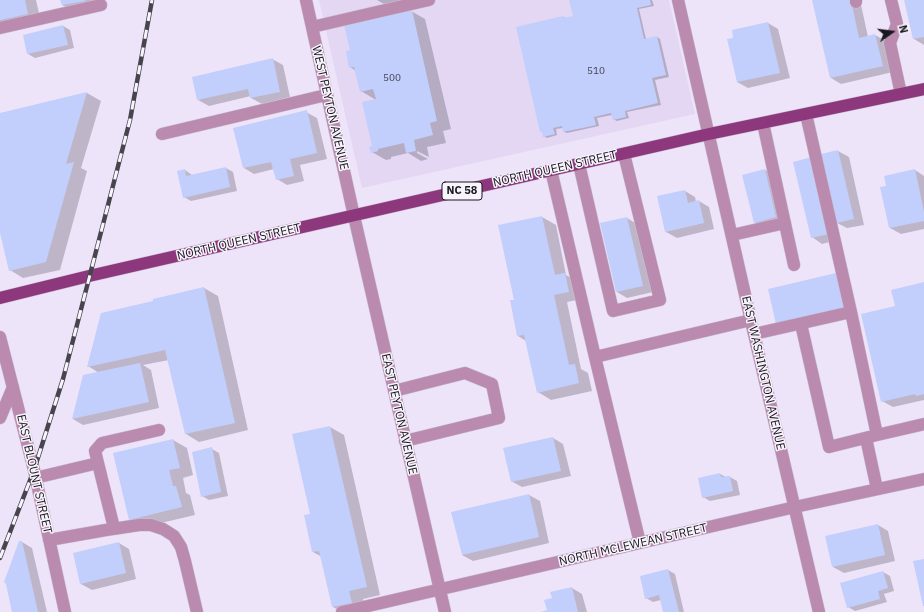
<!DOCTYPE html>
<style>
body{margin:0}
#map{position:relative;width:924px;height:612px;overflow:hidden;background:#eee4fa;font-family:"IBM Plex Sans",sans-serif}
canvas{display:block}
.north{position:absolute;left:872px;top:12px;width:40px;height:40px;-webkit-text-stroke:3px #f8f4fd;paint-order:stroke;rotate:76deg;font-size:11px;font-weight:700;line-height:16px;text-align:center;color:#1a171e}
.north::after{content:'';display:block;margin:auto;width:14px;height:18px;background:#1a171e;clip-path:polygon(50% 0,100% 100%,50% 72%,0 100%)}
</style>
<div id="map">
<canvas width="924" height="612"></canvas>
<div class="north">N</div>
</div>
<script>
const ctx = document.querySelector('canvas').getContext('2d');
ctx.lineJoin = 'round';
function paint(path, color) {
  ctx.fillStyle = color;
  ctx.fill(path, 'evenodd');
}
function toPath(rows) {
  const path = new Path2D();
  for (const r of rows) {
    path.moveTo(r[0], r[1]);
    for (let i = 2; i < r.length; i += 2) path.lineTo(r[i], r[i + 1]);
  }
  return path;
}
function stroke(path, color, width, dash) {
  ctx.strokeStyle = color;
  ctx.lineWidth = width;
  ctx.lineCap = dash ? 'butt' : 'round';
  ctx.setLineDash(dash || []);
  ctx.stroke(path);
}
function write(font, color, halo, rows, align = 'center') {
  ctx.font = font + ' "IBM Plex Sans",sans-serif';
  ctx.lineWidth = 3;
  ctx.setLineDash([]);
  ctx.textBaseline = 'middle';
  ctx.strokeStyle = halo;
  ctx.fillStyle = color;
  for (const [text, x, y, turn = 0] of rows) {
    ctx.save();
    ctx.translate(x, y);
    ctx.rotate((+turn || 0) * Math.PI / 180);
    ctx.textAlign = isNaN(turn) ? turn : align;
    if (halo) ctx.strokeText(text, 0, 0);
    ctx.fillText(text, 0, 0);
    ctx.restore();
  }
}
paint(toPath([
 [319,0,669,0,695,114,362,188]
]), '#e3d7f4');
paint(toPath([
 [0,0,36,0,41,22,0,31],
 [61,0,94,0,94,1,66,7,62,5],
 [377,0,402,0,384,4],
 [570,0,652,0,654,6,639,9,646,39,657,37,660,39,669,77,655,80,661,105,627,112,629,118,617,121,613,119,612,115,597,118,599,126,567,133,564,132,563,128,556,129,557,135,547,138,544,136,543,132,541,131,563,17,566,18,574,17],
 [816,0,860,0,868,37,875,35,886,41,893,72,841,84,831,78],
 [906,0,924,0,924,45,914,39],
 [411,11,425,19,451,129,443,131,446,143,427,147,429,157,417,151,417,153,428,159,421,161,408,153,391,157,391,159,386,160,372,152,376,100,361,91,356,71,350,67],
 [768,23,778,29,790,78,748,88,737,82,735,38],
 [63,26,70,30,74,48,35,58,28,54],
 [272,59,283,65,290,97,262,104,251,98,251,96,209,106,198,100],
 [87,93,101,101,81,168,87,171,60,270,23,278,10,270,0,229,0,114],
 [306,112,317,118,327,159,300,165,304,181,287,185,277,179,274,169,254,174,244,168],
 [838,151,849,157,864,225,847,228,835,222,840,239,822,244,812,237],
 [226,168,233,172,237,191,191,201,184,197,185,170,192,175],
 [765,170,772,174,783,221,762,226,755,222],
 [915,170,924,176,924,229,901,234,890,228,887,186],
 [685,191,695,197,696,202,699,201,709,207,714,229,677,238,666,232],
 [542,217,556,225,566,275,578,282,582,299,567,302,581,369,588,373,592,391,551,400,538,392,526,341,518,336,515,300],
 [627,218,637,224,653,292,627,298,617,292],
 [924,283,924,400,893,407,882,401,896,307],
 [204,288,218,296,248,430,199,442,186,434,169,360,143,365,151,370,159,408,83,425,73,419,84,376,99,373,88,366],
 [330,427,344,435,380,595,363,599,365,610,342,612,333,607,322,557,313,552,311,515],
 [553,438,563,444,571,476,522,487,511,481],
 [173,440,187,448,193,475,183,478,186,493,190,495,195,515,144,527,130,519],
 [212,449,219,453,228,496,209,500,202,496],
 [720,474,726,477,730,477,737,481,740,495,710,501,703,497,699,479],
 [529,495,540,501,549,543,473,561,462,555],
 [878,525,888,531,895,561,844,573,833,567],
 [22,542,32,548,47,612,13,612,7,583],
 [119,543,129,549,136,579,92,590,81,584],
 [668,570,675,574,684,612,664,612,661,600,653,602,646,598],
 [883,572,890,576,894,591,884,594,887,602,855,611,848,607],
 [572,588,582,594,587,612,545,612,548,611,553,599]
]), '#0003');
paint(toPath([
 [0,0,25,0,28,14,0,20],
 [60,0,85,0,85,1,62,5],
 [569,0,650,0,651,5,637,8,644,39,657,36,666,75,652,78,658,103,625,111,626,117,613,120,611,113,594,117,596,125,592,126,563,132,562,126,553,128,555,134,543,137,542,131,540,132,516,27,563,16,564,18,573,16],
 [812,0,851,0,859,38,875,34,883,66,830,78],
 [904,0,924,0,924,37,913,39],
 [412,10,437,121,430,123,433,135,414,140,416,151,406,153,404,143,378,149,378,151,371,153,369,147,372,146,362,102,376,99,373,89,360,92,354,67,349,68,346,51,350,50,344,25],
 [768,22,780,73,737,82,727,39,733,38,732,30],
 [63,25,68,45,27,54,23,35],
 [273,58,280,92,250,98,248,89,197,100,192,77],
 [87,92,66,164,74,162,46,262,9,271,0,233,0,113],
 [307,110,317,153,290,159,294,176,276,180,271,162,243,168,233,128],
 [838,150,854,219,836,223,821,154],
 [812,157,829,234,811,238,793,162],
 [226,167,230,187,183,198,177,171,185,169,186,176],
 [765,169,776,217,754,223,742,175],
 [915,169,924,212,924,221,889,228,880,187,886,186,884,176],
 [685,190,688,203,699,200,704,223,665,232,657,196],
 [542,216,555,275,565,273,569,292,554,295,569,365,575,364,579,383,537,393,524,335,517,336,510,300,514,300,498,225],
 [627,217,643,286,616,292,600,223],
 [836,273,845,308,776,324,768,289],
 [924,282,924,394,916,396,915,394,881,402,861,314,895,306,891,290],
 [204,287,235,423,185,434,165,350,87,367,101,313,153,301,153,299],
 [140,363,149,402,72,419,83,375],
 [330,426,367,587,349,591,352,603,332,607,319,551,312,552,304,515,310,514,292,434],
 [553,437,561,471,511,482,503,448],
 [173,439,180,468,169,470,173,486,176,486,182,507,129,520,113,453],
 [212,447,221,492,201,497,192,452],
 [720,473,721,477,730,476,733,491,702,498,698,478],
 [529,494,539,537,462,555,451,512],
 [878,524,885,555,832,567,825,536],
 [19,541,22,541,38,612,12,612,6,584,4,582],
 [119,542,126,573,80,584,73,553],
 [924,559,924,606,923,606,913,561],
 [668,569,679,612,663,612,659,595,645,599,640,576],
 [883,571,888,588,878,591,880,599,847,608,840,583],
 [572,587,578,612,541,612,547,610,544,600,552,598,550,592]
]), '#c2cefb');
const minor = toPath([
 [306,0,354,216,445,612],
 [678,0,754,334,819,612],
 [856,0,856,2],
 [891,0,897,24,890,43,901,94],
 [312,27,429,0],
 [0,28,101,5],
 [806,114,851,312],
 [763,123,794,265],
 [162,134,326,95],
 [579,164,613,311,660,300,624,154],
 [551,170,595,357,751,320],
 [732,235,785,223],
 [754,334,851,312,877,435,829,447,801,324],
 [0,337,34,470,65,612],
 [595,357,640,543],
 [394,391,465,373,492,384,499,418,405,441],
 [0,418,13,387],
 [877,435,924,424],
 [866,438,877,489],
 [35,478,98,463],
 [114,528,95,451,102,443,159,430],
 [49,540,106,530,139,525,151,525,163,529,174,536,181,547,185,561,197,612],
 [342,612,795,507,924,479]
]);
const major = toPath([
 [0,298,89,276,709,134,924,89]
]);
stroke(minor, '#c8bfd2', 13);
stroke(major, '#c8bfd2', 13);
stroke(minor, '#bb8baf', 12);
stroke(major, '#8d387d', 12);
const rail = toPath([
 [0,558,34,470,63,379,130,120,152,0]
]);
stroke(rail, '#48444e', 4.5);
stroke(rail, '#f8f4fd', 3, [9]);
write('10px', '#444555', null, [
 ["510",596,71],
 ["500",392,78]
]);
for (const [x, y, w] of [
 [462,191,40]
]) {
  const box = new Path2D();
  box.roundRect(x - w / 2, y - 9, w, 18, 3);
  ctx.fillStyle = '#f8f4fd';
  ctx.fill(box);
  stroke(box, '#1a171e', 1);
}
write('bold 11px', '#1a171e', null, [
 ["NC 58",462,191]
]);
write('12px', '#1a171e', '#f8f4fd', [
 ["WEST PEYTON AVENUE",330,108,77],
 ["NORTH QUEEN STREET",555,169,-13],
 ["NORTH QUEEN STREET",239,242,-13],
 ["EAST WASHINGTON AVENUE",763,373,77],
 ["EAST PEYTON AVENUE",399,414,77],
 ["EAST BLOUNT STREET",34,474,77],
 ["NORTH MCLEWEAN STREET",633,545,-13]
]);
</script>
